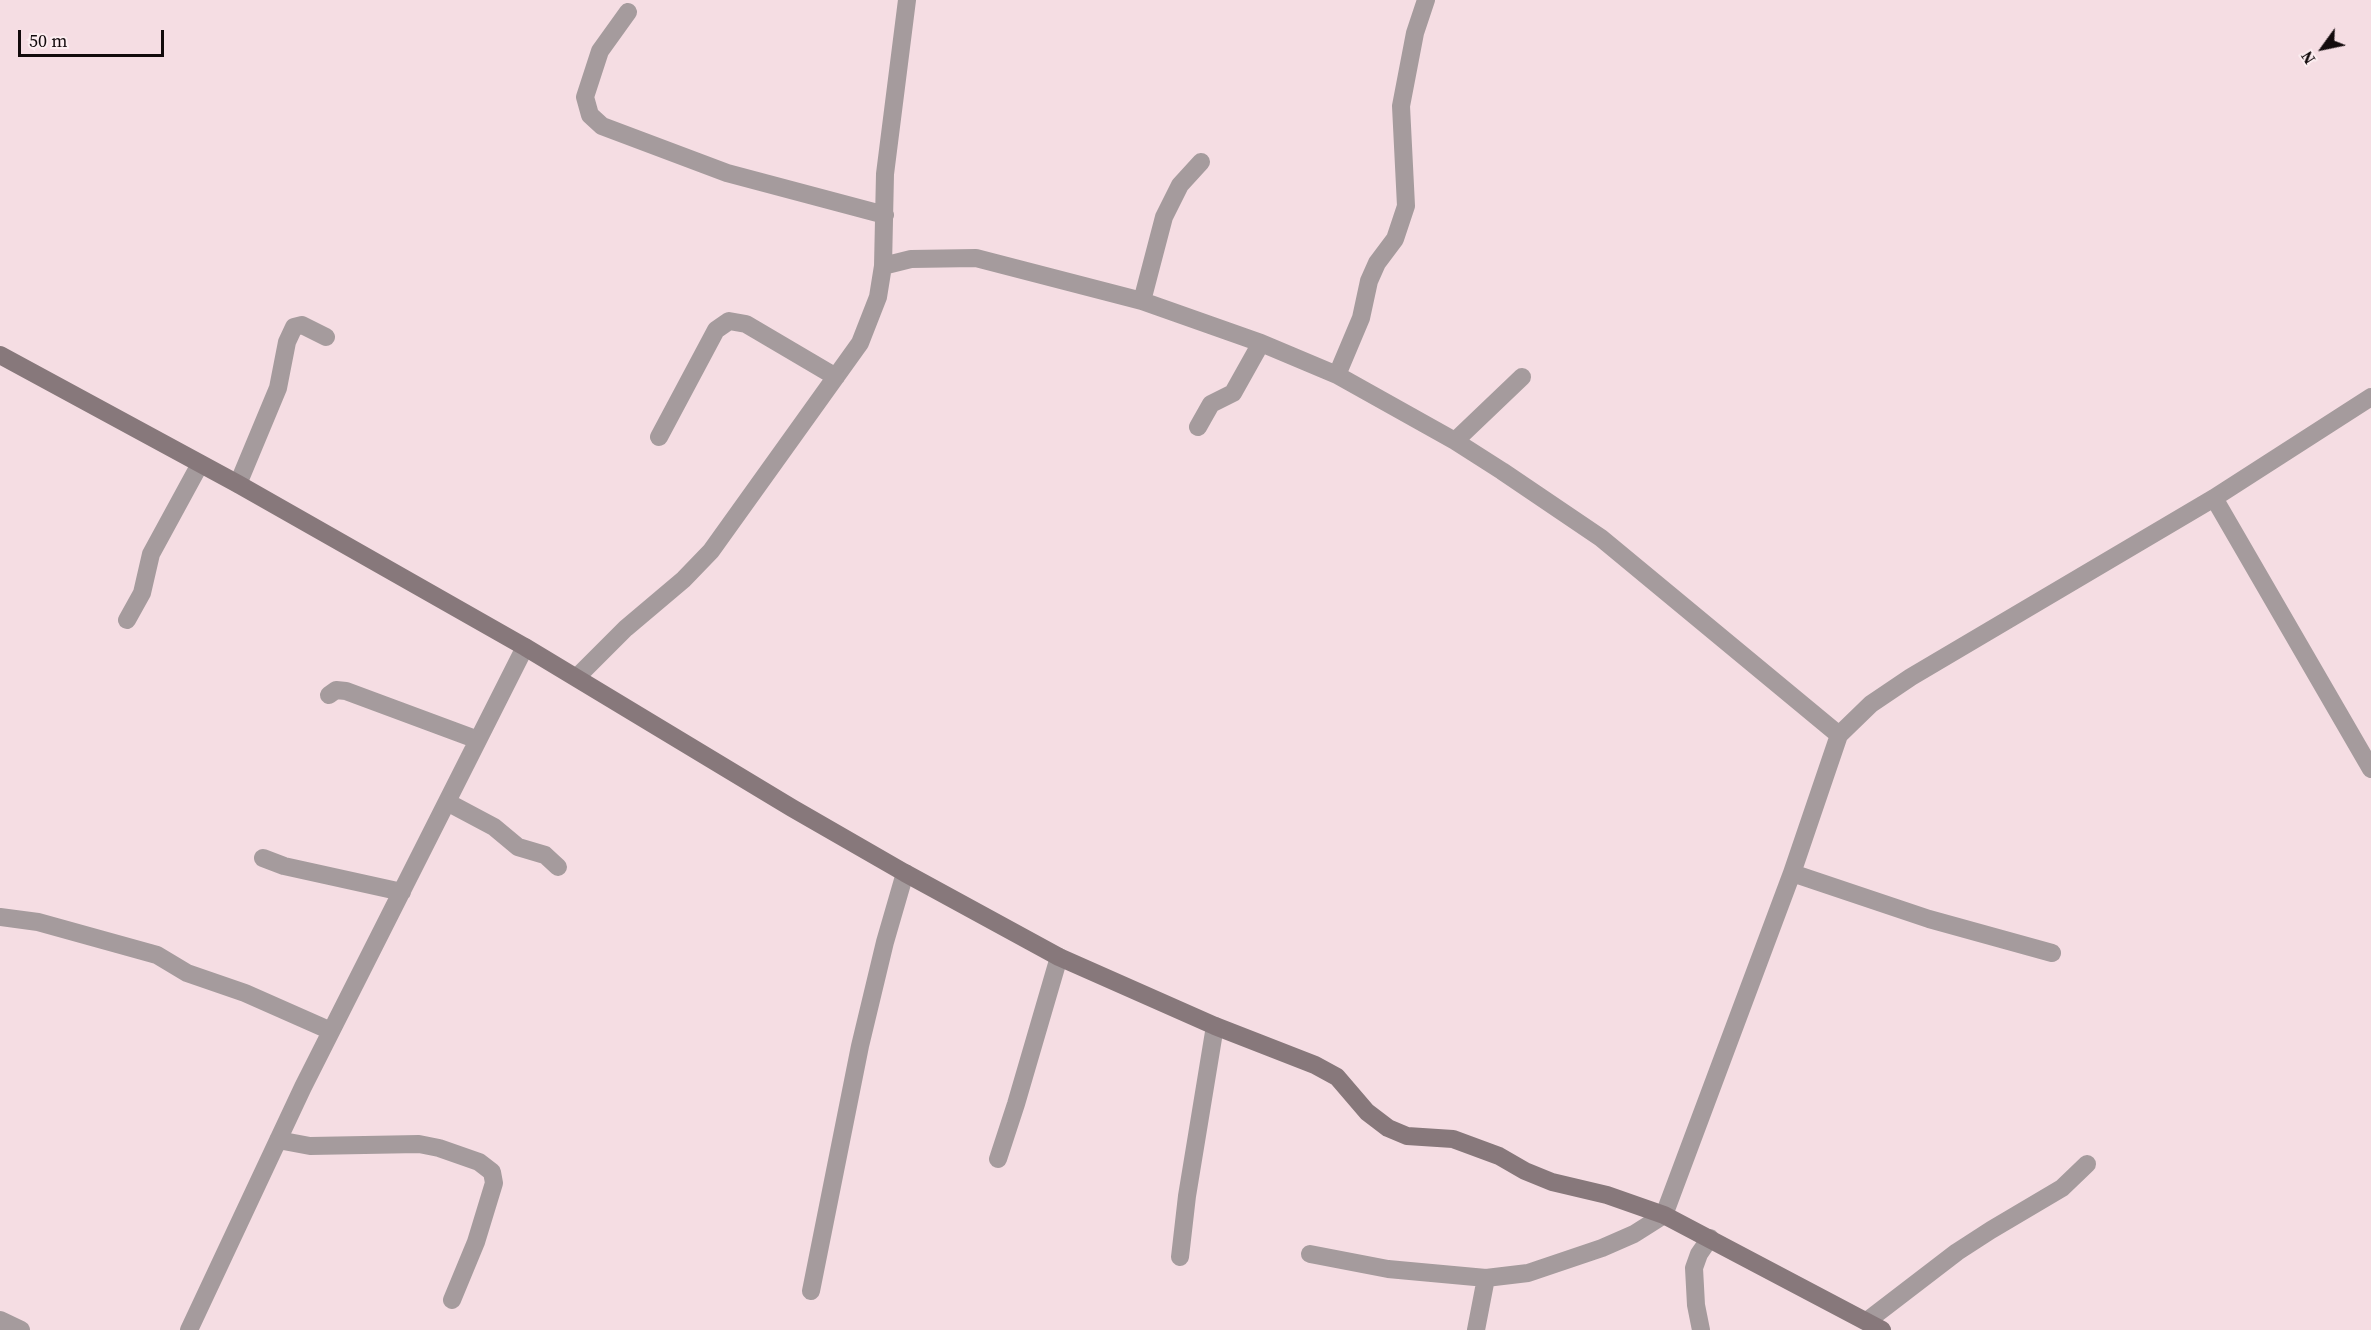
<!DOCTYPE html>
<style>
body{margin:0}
#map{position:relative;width:2371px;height:1330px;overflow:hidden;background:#f5dde3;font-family:"Source Serif 4",serif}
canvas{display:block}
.north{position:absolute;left:2293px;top:18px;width:60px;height:60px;-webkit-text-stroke:4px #fcedf0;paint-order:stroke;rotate:237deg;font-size:16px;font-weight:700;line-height:24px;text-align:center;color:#120a0c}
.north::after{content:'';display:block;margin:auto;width:21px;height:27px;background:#120a0c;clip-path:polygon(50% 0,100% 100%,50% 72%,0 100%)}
.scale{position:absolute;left:18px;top:30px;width:146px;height:27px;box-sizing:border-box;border:3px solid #120a0c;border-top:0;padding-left:8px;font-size:18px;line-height:21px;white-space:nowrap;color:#120a0c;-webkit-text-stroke:4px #fcedf0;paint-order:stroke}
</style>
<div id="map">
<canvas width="2371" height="1330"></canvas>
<div class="north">N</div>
<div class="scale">50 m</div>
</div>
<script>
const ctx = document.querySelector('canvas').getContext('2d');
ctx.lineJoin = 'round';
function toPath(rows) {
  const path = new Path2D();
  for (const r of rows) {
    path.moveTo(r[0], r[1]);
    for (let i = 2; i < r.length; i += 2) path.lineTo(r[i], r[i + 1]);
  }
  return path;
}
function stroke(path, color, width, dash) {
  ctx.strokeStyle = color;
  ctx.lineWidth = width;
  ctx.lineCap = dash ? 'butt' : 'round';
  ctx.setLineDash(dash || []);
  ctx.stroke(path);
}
stroke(toPath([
 [628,12,600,51,585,97,590,115,602,126,727,173,885,215],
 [883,266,911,259,976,258,1142,301,1261,343,1337,375,1455,441,1502,471,1601,538,1839,735],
 [1142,301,1164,217,1180,185,1201,162],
 [1337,375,1361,318,1369,281,1377,263,1395,239,1406,206,1401,106,1415,33,1426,0],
 [1198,427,1211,404,1233,393,1261,343],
 [659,437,716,330,729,321,746,324,836,377],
 [1455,441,1522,377],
 [238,484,278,388,287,342,294,327,302,325,326,337],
 [2214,498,2371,769],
 [127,620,142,593,151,554,200,464],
 [577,677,626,628,684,579,711,551,860,343,878,297,883,266,885,174,907,0],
 [329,695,336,690,346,691,478,740],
 [447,802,494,827,518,847,545,855,558,867],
 [263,858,284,866,402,892],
 [1792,873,1929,919,2052,953],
 [0,917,38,922,157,955,187,973,245,993,331,1031],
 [278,1140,310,1146,419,1144,439,1148,479,1162,492,1172,494,1183,476,1242,452,1300],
 [998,1159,1016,1104,1059,957],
 [1310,1254,1388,1269,1486,1278,1528,1273,1602,1248,1634,1234,1664,1215,1792,873,1839,735,1871,704,1911,677,2214,498,2371,397],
 [1180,1257,1187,1196,1215,1026],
 [811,1291,860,1046,885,942,905,873],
 [0,1320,21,1330],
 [1867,1321,1957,1252,1991,1230,2062,1188,2087,1164],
 [189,1330,303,1087,525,647],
 [1476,1330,1486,1278],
 [1701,1330,1696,1305,1694,1268,1699,1254,1710,1238]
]), '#a59b9d', 18);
stroke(toPath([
 [0,355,238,484,525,647,792,808,905,873,1059,957,1215,1026,1315,1065,1337,1077,1367,1112,1388,1128,1407,1136,1453,1139,1499,1156,1525,1171,1552,1182,1607,1195,1664,1215,1882,1330]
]), '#87787b', 18);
</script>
